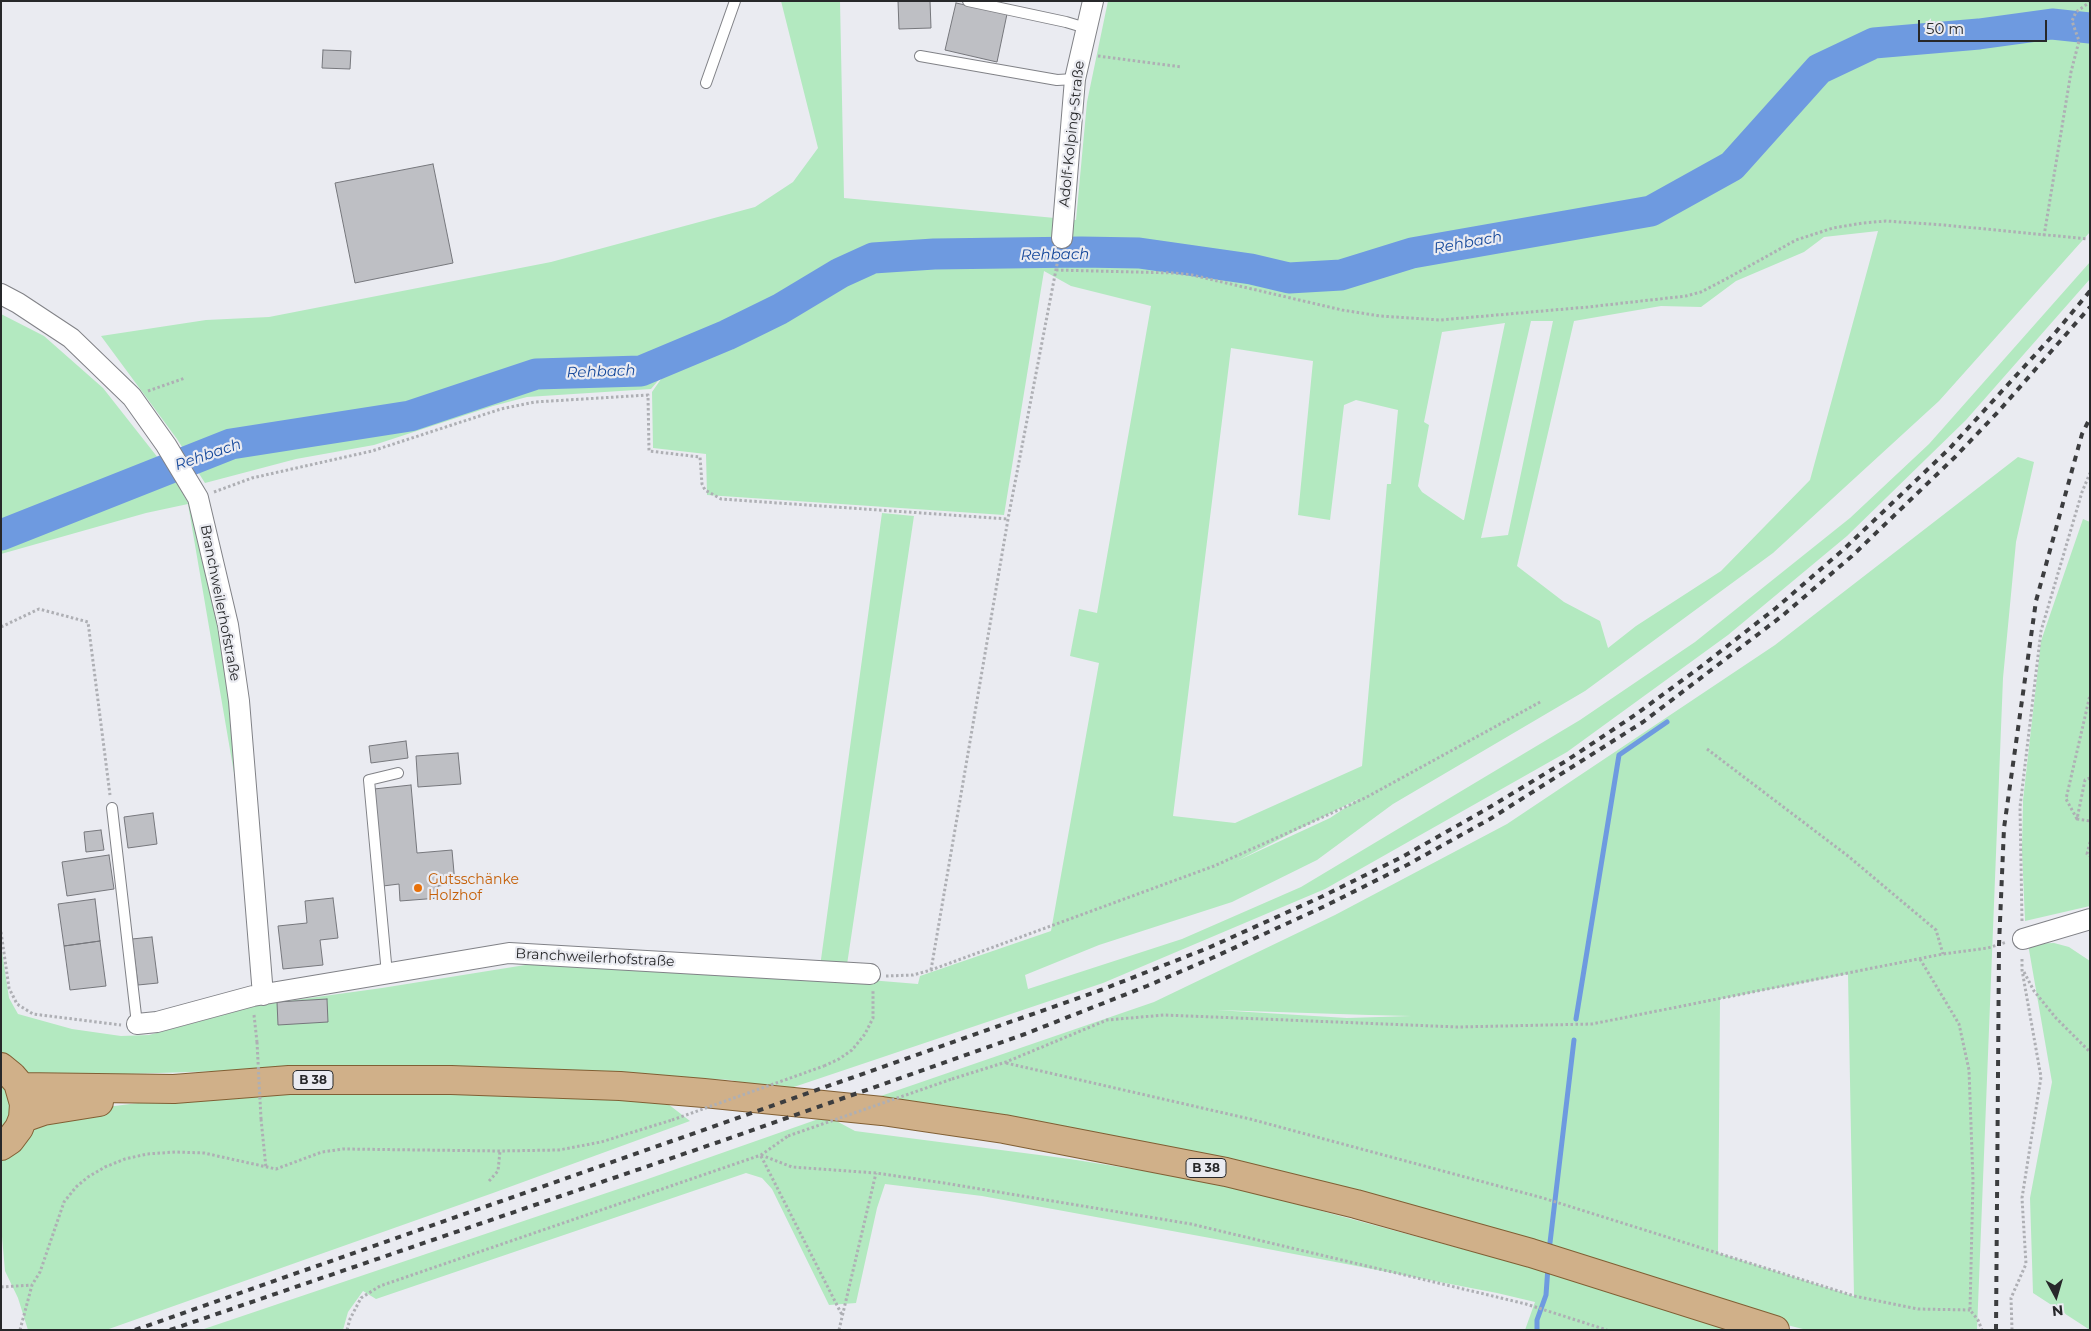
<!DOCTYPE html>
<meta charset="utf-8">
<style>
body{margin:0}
#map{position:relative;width:2091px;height:1331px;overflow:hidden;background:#eaebf1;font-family:Montserrat,sans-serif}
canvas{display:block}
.frame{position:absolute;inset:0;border:2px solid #27282a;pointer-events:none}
.north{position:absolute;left:2031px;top:1271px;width:50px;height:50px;-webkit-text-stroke:4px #eaebf1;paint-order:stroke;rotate:174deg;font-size:14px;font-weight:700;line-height:20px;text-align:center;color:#27282a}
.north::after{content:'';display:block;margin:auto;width:18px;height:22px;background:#27282a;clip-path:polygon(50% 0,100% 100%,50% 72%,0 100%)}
.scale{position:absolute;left:1918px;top:20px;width:129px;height:22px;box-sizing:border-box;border:2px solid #27282a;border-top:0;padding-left:6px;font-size:15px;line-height:18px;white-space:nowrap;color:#27282a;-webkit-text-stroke:4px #eaebf1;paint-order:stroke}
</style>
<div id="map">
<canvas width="2091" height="1331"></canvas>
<div class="frame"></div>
<div class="north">N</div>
<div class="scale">50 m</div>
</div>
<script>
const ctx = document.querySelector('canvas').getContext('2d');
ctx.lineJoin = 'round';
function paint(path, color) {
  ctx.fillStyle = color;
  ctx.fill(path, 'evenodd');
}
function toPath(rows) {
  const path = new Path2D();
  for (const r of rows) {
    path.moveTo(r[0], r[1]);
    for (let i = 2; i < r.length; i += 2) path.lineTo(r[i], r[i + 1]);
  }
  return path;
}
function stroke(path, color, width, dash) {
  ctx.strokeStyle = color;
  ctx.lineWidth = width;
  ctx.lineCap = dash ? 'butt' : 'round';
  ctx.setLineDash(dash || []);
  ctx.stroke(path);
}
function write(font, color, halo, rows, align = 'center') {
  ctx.font = font + ' Montserrat,sans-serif';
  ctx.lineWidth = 4.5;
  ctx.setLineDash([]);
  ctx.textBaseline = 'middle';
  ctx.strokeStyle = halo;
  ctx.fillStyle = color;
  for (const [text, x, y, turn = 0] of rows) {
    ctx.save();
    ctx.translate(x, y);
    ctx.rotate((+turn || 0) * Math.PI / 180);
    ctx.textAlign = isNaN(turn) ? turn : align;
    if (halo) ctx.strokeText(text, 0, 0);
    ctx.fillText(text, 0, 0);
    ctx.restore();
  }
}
paint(toPath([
 [781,1,840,1,844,198,1076,220,1087,102,1108,1,2090,1,2090,232,1939,401,1773,553,1585,691,1393,804,1317,860,1232,902,1099,945,1025,975,1028,989,1182,939,1301,887,1580,720,1695,642,1850,518,1929,444,2090,262,2090,279,1966,420,1847,536,1728,635,1567,752,1325,889,1103,983,779,1092,731,1080,500,1068,285,1069,31,1077,1,1057,1,945,9,998,18,1014,72,1029,121,1036,149,1035,259,1005,382,988,544,962,819,974,882,513,914,516,845,978,918,984,920,976,1051,931,1099,663,1070,656,1079,609,1097,613,1151,306,1071,286,1044,271,1004,515,707,495,706,454,653,448,652,392,668,369,651,389,527,397,493,406,374,445,296,459,205,483,177,439,101,336,206,320,269,317,551,262,755,207,793,182,818,148],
 [1878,231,1810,480,1721,571,1636,626,1608,648,1600,621,1564,602,1517,566,1574,321,1661,306,1701,307,1736,281,1804,252,1824,237],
 [1531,321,1553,321,1508,535,1481,538],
 [1505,323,1464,520,1463,520,1422,492,1418,486,1429,425,1424,422,1442,332],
 [1231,348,1313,361,1298,515,1330,520,1344,405,1356,400,1398,410,1391,484,1387,484,1362,766,1235,823,1173,816],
 [1360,798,1330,818,1237,861],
 [1,314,44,336,103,388,177,482,188,503,207,499,238,635,235,779,188,504,146,513,1,554],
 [2018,457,2034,462,2016,542,2003,678,1977,1330,1807,1330,875,1098,1154,1002,1335,915,1507,824,1775,645],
 [1848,974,1854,1296,1853,1296,1718,1253,1720,999],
 [1216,1010,1369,1015,1411,1016,1347,1018],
 [2083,519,2090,522,2090,906,2025,921,2022,850,2023,800,2041,641],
 [2054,943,2069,947,2090,961,2090,1330,2033,1293,2030,1198,2052,1082,2028,944],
 [1,1081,12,1100,10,1119,1,1130],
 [466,1091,642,1098,668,1104,690,1121,493,1193,106,1330,28,1330,18,1298,5,1271,1,1225,1,1163,6,1153,33,1125,68,1112,216,1093],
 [827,1116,855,1131,1070,1159,1214,1182,1537,1269,1729,1330,1525,1330,1535,1302,1497,1293,1221,1240,982,1196,885,1184,877,1208,856,1303,829,1305,772,1189,762,1178,746,1173,376,1299,363,1291,348,1312,343,1330,201,1330,645,1180]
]), '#b3e9c0');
stroke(toPath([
 [1576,1019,1619,755,1667,722],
 [1549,1251,1574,1040],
 [1537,1330,1537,1320,1546,1295,1548,1267]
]), '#6e9ae0', 5);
stroke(toPath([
 [1,535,231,444,410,416,536,374,641,371,727,335,780,309,840,273,873,258,934,254,1081,252,1139,253,1251,269,1289,278,1341,275,1412,253,1651,211,1732,166,1819,69,1874,43,1979,34,2052,24,2090,28]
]), '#6e9ae0', 31);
const building = toPath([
 [898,1,930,1,931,28,899,29,898,1],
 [956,3,1007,14,997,62,945,50,956,3],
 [323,50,351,51,350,69,322,68,323,50],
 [433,164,453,263,355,283,335,183,433,164],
 [406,741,408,758,371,763,369,746,406,741],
 [458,753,461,784,418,787,416,756,458,753],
 [411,785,417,853,452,850,455,884,438,886,439,898,400,901,399,884,383,886,374,789,411,785],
 [153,813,157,844,128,848,124,817,153,813],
 [101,830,104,850,86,852,84,832,101,830],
 [109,855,114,889,67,896,62,862,109,855],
 [333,898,338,938,320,940,323,965,283,969,278,926,307,923,305,901,333,898],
 [95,899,100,941,64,946,58,904,95,899],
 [152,937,158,983,138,985,132,939,152,937],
 [100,941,106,986,70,990,64,946,100,941],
 [327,999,328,1022,278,1025,277,1002,327,999]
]);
paint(building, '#bebfc4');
stroke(building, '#76777c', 1);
const service = toPath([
 [968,1,1066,22,1086,28],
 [920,56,1057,80,1075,79],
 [706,83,735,1],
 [112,808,137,1024],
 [387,974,369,780,398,773]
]);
const minor = toPath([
 [1062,238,1075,79,1093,1],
 [1,294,18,303,71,338,132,397,166,445,198,498,228,625,239,701,263,995],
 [2023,939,2090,919],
 [137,1024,157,1022,253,996,509,953,870,974]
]);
const primary = toPath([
 [1,1067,12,1076,18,1083,24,1104,23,1118,19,1128,10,1140,1,1146],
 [20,1087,174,1089,289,1080,451,1080,620,1086,704,1093,882,1111,1004,1129,1226,1172,1356,1204,1531,1253,1775,1330],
 [23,1118,43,1111,99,1102]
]);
stroke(service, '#818287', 12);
stroke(minor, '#818287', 22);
stroke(primary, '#815f34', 30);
stroke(toPath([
 [1098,56,1182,67],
 [2044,236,2071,72,2079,41,2072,21,2076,12,2090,2],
 [1056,270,1174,273,1192,275,1342,310,1380,316,1440,320,1588,307,1686,296,1701,292,1726,279,1796,240,1833,228,1863,223,1886,221,1944,225,2088,239],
 [148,391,185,378],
 [214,492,252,478,372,451,501,409,535,402,648,395,649,451,700,457,702,484,705,490,721,499,1008,519],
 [1,627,39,609,88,622,110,795],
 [1707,749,1848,856,1936,930,1943,954],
 [2090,778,2085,780,2077,819,2090,821],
 [2077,819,2066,799,2090,695],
 [2090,842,2087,854,2090,856],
 [2022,921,2020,807,2041,631,2082,492,2090,473],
 [1,932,9,988,17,1004,33,1014,121,1025],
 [1920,959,1959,1024,1969,1070,1973,1180,1970,1310,1978,1320,1982,1330],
 [931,970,1008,519,1059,254],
 [2024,972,2034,991,2056,1018,2090,1052],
 [886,976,913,975,931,970,1214,866,1365,798,1542,701],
 [254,1015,257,1042],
 [1006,1063,1250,1119,1543,1198,1854,1296,1918,1309,1970,1310],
 [824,1066,839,1059,852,1050,865,1034,873,1018,873,989],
 [952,1079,1006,1062,1107,1020,1164,1015,1458,1027,1592,1024,1943,954,1988,948,2007,942],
 [261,1119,266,1168],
 [761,1155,792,1167,876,1173,944,1183,1191,1224,1526,1304,1607,1330],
 [761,1156,842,1315],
 [489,1181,498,1171,500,1151],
 [1,1287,32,1285],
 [20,1330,32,1285,40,1272,64,1202,76,1187,88,1177,105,1167,125,1159,147,1154,175,1152,204,1153,276,1169,322,1152,343,1149,500,1151,559,1150,601,1142,672,1120],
 [347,1330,350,1319,361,1298,380,1286,761,1155,788,1136],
 [839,1330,876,1173],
 [2012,1330,2011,1298,2026,1264,2022,1198,2041,1077,2022,970,2022,957]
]), '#aeafb4', 3, [2.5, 2.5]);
stroke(service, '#fff', 10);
stroke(minor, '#fff', 20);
stroke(primary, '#d0b089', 28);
stroke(toPath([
 [135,1330,1101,990,1208,948,1321,897,1402,857,1485,810,1566,761,1635,715,1703,665,1776,608,1844,549,1949,449,2055,333,2090,291],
 [170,1330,736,1136,1025,1034,1147,986,1212,958,1325,906,1407,865,1490,819,1643,722,1782,616,1852,556,1955,457,1998,412,2090,307],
 [1996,1330,1999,945,2004,828,2036,601,2082,434,2090,418]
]), '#3c3d3f', 4, [6, 6]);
stroke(toPath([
 [257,1042,261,1119],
 [672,1120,824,1066],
 [788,1136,952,1079]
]), '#aeafb4', 3, [2.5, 2.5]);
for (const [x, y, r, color] of [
 [418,888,5,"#e8710a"]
]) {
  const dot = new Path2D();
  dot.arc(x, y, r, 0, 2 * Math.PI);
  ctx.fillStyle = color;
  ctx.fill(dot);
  stroke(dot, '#eaebf1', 2);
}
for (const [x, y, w] of [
 [313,1080,40],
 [1206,1168,40]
]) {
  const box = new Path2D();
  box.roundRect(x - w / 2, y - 9.5, w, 19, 4);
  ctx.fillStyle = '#eaebf1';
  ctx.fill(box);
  stroke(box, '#27282a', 1);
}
write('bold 12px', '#27282a', null, [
 ["B 38",313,1080],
 ["B 38",1206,1168]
]);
write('14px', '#27282a', '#eaebf1', [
 ["Adolf-Kolping-Straße",1072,134,-84],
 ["Branchweilerhofstraße",220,603,79],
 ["Branchweilerhofstraße",595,958,3]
]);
write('14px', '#c56008', '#eaebf1', [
 ["Gutsschänke",428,880],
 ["Holzhof",428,896]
], 'left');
write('italic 15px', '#15489b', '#eaebf1', [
 ["Rehbach",1468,243,-10],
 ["Rehbach",1055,255,-1],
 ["Rehbach",601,372,-2],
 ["Rehbach",208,455,-19]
]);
</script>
